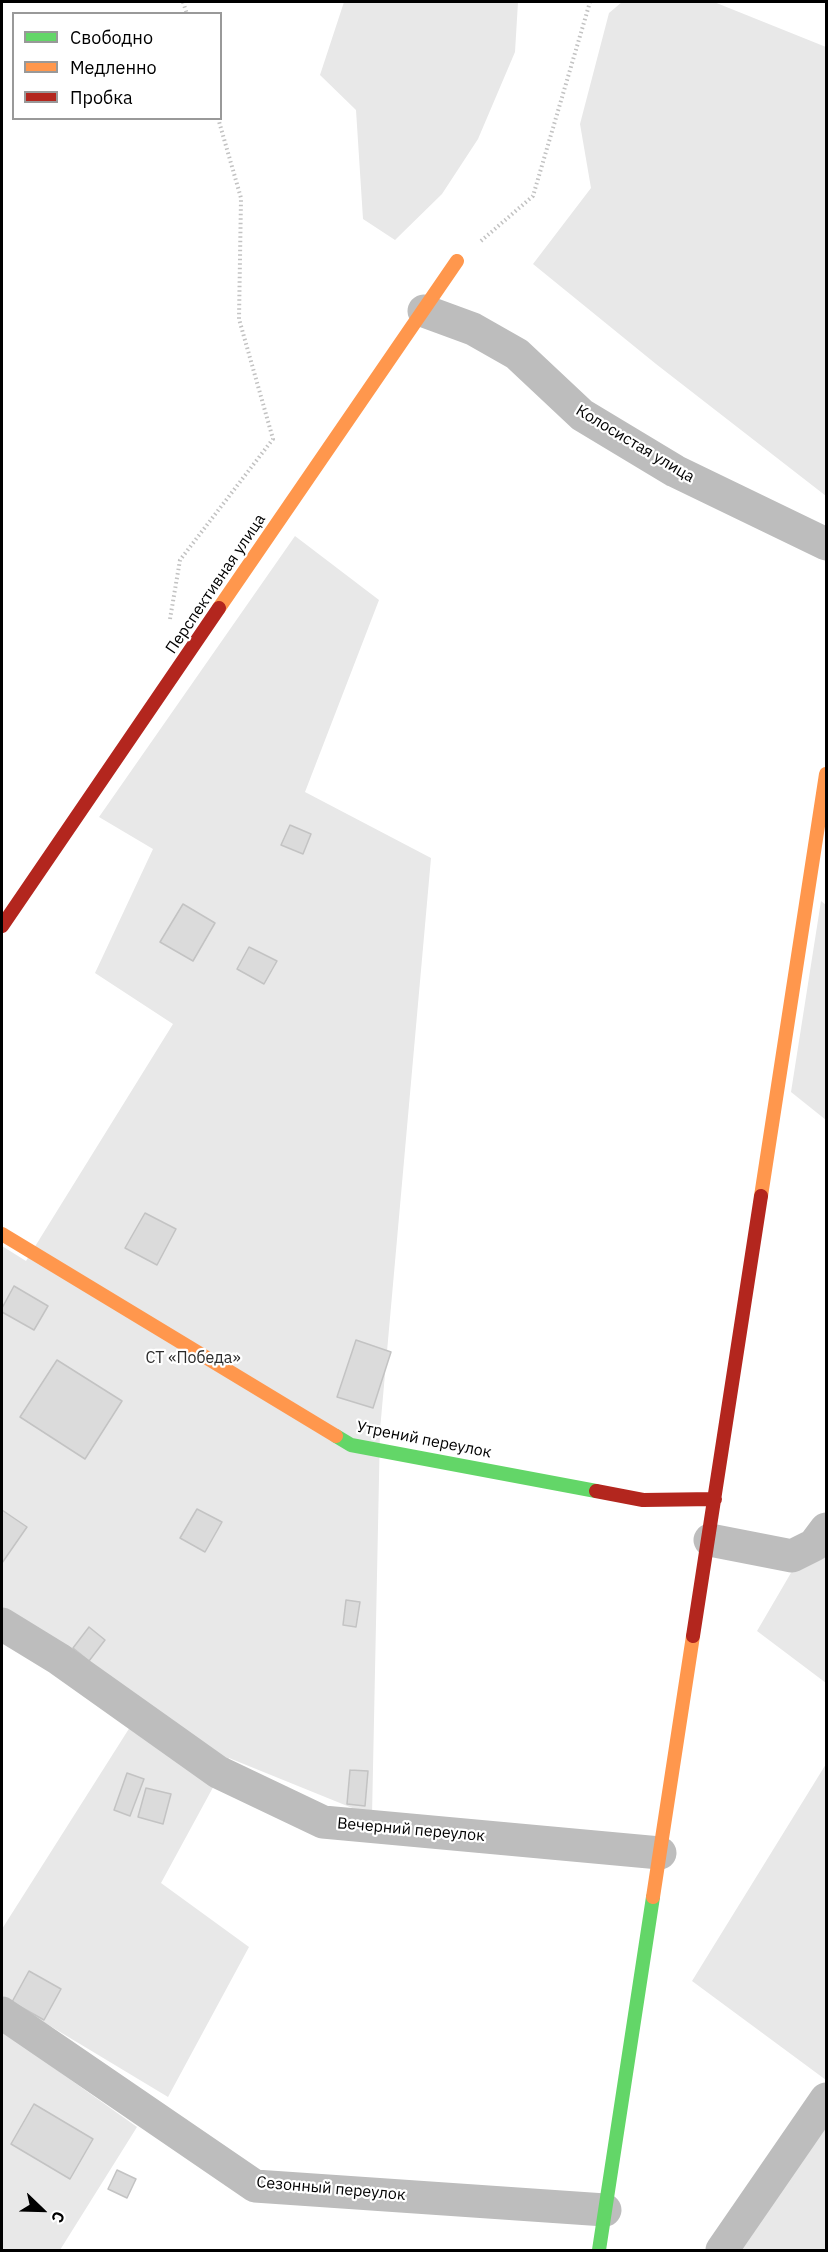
<!DOCTYPE html>
<meta charset="utf-8">
<style>
body{margin:0}
#map{position:relative;width:828px;height:2252px;overflow:hidden;background:#fff;font-family:"IBM Plex Sans",sans-serif}
canvas{display:block}
.frame{position:absolute;inset:0;border:3px solid #000;pointer-events:none}
.legend{position:absolute;left:12px;top:12px;width:210px;height:108px;box-sizing:border-box;background:#fff;border:2px solid #999;margin:0;padding:8px 10px;list-style:none;font-size:18px;color:#000}
.legend li{display:flex;align-items:center;gap:12px;height:30px}
.legend b{width:30px;border:2px solid #999}
.north{position:absolute;left:12px;top:2180px;width:60px;height:60px;-webkit-text-stroke:4px #fff;paint-order:stroke;rotate:113deg;font-size:16px;font-weight:700;line-height:24px;text-align:center;color:#000}
.north::after{content:'';display:block;margin:auto;width:21px;height:27px;background:#000;clip-path:polygon(50% 0,100% 100%,50% 72%,0 100%)}
</style>
<div id="map">
<canvas width="828" height="2252"></canvas>
<div class="frame"></div>
<ul class="legend">
<li><b style="height:8px;background:#63d668"></b>Свободно</li>
<li><b style="height:8px;background:#ff974d"></b>Медленно</li>
<li><b style="height:8px;background:#b3261e"></b>Пробка</li>
</ul>
<div class="north">С</div>
</div>
<script>
const ctx = document.querySelector('canvas').getContext('2d');
ctx.lineJoin = 'round';
function paint(path, color) {
  ctx.fillStyle = color;
  ctx.fill(path, 'evenodd');
}
function toPath(rows) {
  const path = new Path2D();
  for (const r of rows) {
    path.moveTo(r[0], r[1]);
    for (let i = 2; i < r.length; i += 2) path.lineTo(r[i], r[i + 1]);
  }
  return path;
}
function stroke(path, color, width, dash) {
  ctx.strokeStyle = color;
  ctx.lineWidth = width;
  ctx.lineCap = dash ? 'butt' : 'round';
  ctx.setLineDash(dash || []);
  ctx.stroke(path);
}
function write(font, color, halo, rows, align = 'center') {
  ctx.font = font + ' "IBM Plex Sans",sans-serif';
  ctx.lineWidth = 4.5;
  ctx.setLineDash([]);
  ctx.textBaseline = 'middle';
  ctx.strokeStyle = halo;
  ctx.fillStyle = color;
  for (const [text, x, y, turn = 0] of rows) {
    ctx.save();
    ctx.translate(x, y);
    ctx.rotate((+turn || 0) * Math.PI / 180);
    ctx.textAlign = isNaN(turn) ? turn : align;
    if (halo) ctx.strokeText(text, 0, 0);
    ctx.fillText(text, 0, 0);
    ctx.restore();
  }
}
paint(toPath([
 [344,2,518,2,515,52,478,139,442,194,395,240,363,219,356,110,320,75],
 [622,2,714,2,826,47,826,496,656,364,533,264,591,188,580,124,609,13],
 [295,536,379,600,305,792,431,858,380,1430,372,1816,229,1758,161,1883,249,1947,168,2097,2,1997,2,1929,144,1705,2,1612,2,1246,26,1261,173,1024,95,973,153,849,99,817],
 [821,901,826,905,826,1120,791,1092],
 [826,1513,826,1683,757,1631],
 [826,1764,826,2080,692,1981],
 [2,2031,137,2127,60,2250,2,2250],
 [826,2110,826,2250,727,2250]
]), '#e8e8e8');
const building = toPath([
 [290,825,311,834,303,854,281,845,290,825],
 [183,904,215,923,193,961,160,942,183,904],
 [249,947,277,961,264,984,237,969,249,947],
 [145,1213,176,1229,157,1265,125,1248,145,1213],
 [14,1286,48,1306,34,1330,2,1312,2,1308,14,1286],
 [356,1340,391,1352,373,1408,337,1397,356,1340],
 [57,1360,122,1401,85,1459,20,1417,57,1360],
 [197,1509,222,1522,205,1552,180,1538,197,1509],
 [2,1510,27,1527,2,1563,2,1510],
 [346,1600,360,1602,356,1627,343,1625,346,1600],
 [89,1627,105,1640,89,1661,73,1648,89,1627],
 [350,1770,368,1771,365,1806,347,1804,350,1770],
 [127,1773,144,1779,130,1816,114,1810,127,1773],
 [146,1788,171,1794,163,1824,138,1817,146,1788],
 [29,1971,61,1989,44,2020,12,2002,29,1971],
 [34,2104,93,2139,70,2179,11,2144,34,2104],
 [117,2170,136,2179,127,2198,108,2189,117,2170]
]);
paint(building, '#dbdbdb');
stroke(building, '#c3c3c3', 1.5);
stroke(toPath([
 [183,2,187,14],
 [481,241,533,196,590,2],
 [170,619,180,560,273,439,239,319,241,198,218,118]
]), '#c2c2c2', 4, [1.5, 3]);
stroke(toPath([
 [424,311,473,329,517,354,582,415,675,471,826,544],
 [710,1540,792,1556,814,1545,826,1529],
 [2,1624,59,1659,218,1772,323,1822,660,1853],
 [2,2013,255,2186,605,2210],
 [722,2250,826,2099]
]), '#bdbdbd', 33);
stroke(toPath([
 [336,1436,351,1445,596,1491],
 [599,2250,653,1897]
]), '#63d668', 14);
stroke(toPath([
 [219,608,457,261],
 [761,1196,826,774],
 [2,1234,336,1436],
 [653,1897,693,1636]
]), '#ff974d', 14);
stroke(toPath([
 [2,926,219,608],
 [596,1491,643,1500,715,1499],
 [693,1636,761,1196]
]), '#b3261e', 14);
write('16px', '#000', '#fff', [
 ["Колосистая улица",635,444,31],
 ["Перспективная улица",216,584,-56],
 ["Утрений переулок",424,1440,11],
 ["Вечерний переулок",411,1830,5],
 ["Сезонный переулок",331,2189,5]
]);
write('16px', '#2c2c2c', '#fff', [
 ["СТ «Победа»",193,1358]
]);
</script>
